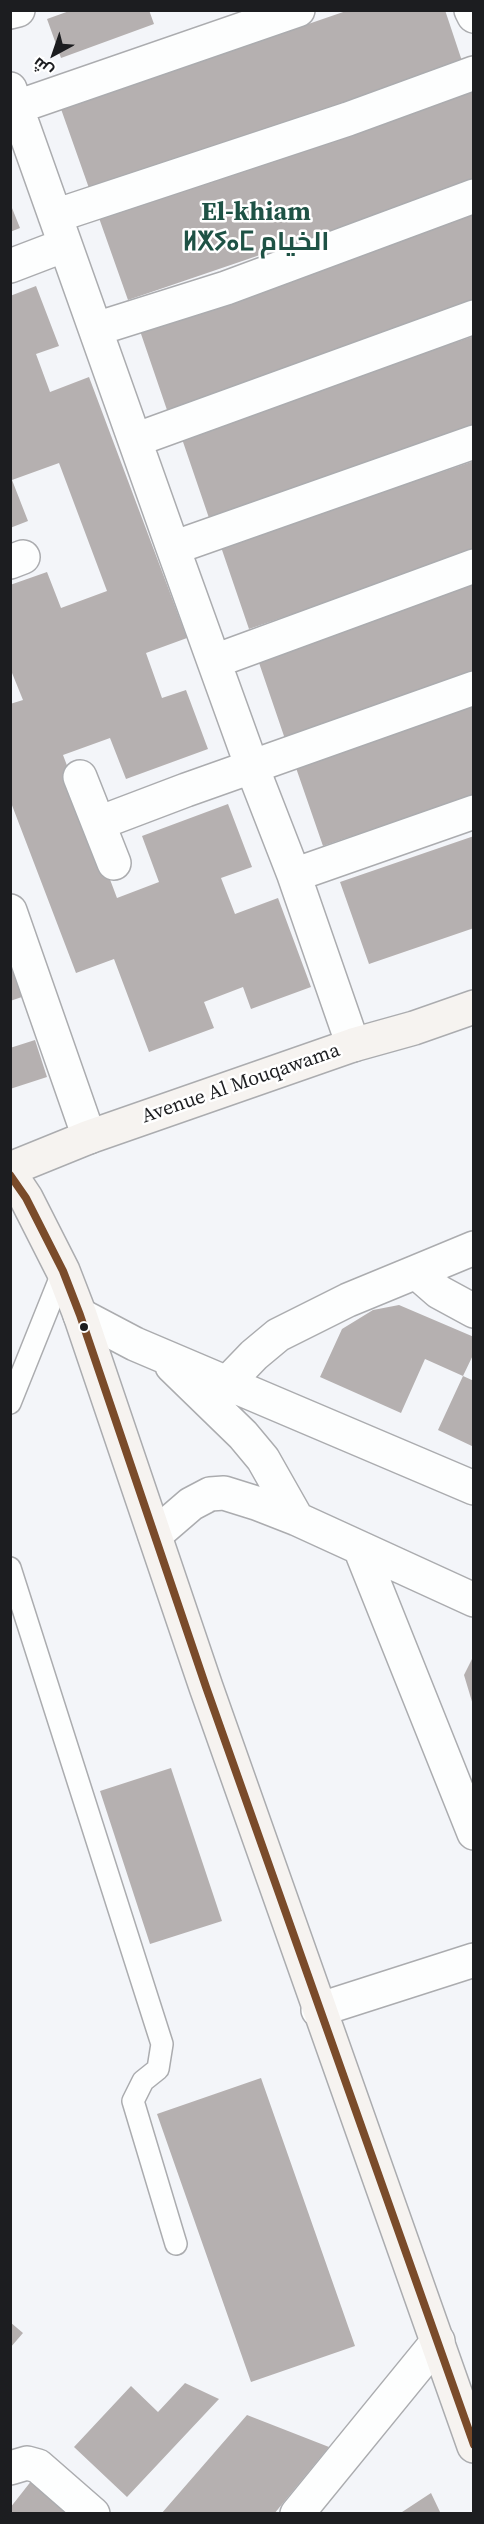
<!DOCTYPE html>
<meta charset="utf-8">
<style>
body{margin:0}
#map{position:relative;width:484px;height:2524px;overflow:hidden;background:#f3f5f9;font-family:"Source Serif 4",Cairo,serif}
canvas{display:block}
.frame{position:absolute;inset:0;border:12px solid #1c1d20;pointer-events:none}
.north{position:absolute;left:24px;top:24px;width:60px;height:60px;-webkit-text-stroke:4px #fff;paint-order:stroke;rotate:220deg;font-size:16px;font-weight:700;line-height:24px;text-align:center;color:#1c1d20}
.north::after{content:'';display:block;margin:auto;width:21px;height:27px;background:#1c1d20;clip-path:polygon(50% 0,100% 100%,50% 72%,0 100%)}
</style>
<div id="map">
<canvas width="484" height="2524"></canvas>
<div class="frame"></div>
<div class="north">ش</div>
</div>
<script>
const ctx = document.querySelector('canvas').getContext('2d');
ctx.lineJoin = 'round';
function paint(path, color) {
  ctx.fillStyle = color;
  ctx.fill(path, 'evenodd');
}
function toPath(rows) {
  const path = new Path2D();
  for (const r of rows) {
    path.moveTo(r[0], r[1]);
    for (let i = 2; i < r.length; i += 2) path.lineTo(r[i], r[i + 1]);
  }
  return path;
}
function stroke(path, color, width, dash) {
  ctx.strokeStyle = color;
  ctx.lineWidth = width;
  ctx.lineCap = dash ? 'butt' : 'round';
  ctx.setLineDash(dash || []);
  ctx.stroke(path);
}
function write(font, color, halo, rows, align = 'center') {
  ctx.font = font + ' "Source Serif 4",Cairo,"Noto Sans Tifinagh",serif';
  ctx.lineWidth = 5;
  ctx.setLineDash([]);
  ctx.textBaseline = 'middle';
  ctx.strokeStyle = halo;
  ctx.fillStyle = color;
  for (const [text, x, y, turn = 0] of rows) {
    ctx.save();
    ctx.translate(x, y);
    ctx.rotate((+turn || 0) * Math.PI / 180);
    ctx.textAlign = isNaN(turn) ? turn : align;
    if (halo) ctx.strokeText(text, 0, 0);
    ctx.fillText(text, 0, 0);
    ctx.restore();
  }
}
paint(toPath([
 [72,10,149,10,154,24,61,58,47,19],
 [349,10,445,10,463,64,90,191,61,109],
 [474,91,474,182,128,300,99,218],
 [10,203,20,228,10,232],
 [474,214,474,305,167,410,139,328],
 [36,286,59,346,36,354,50,392,89,377,187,638,146,653,162,698,186,690,208,749,126,779,110,738,63,755,117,898,159,882,142,836,228,804,252,867,221,878,235,914,278,898,311,987,251,1009,243,987,204,1002,214,1028,149,1052,114,959,76,973,10,800,10,704,23,700,10,668,10,585,47,572,61,608,107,591,59,463,12,480,28,521,10,528,10,296],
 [474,336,474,428,209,518,181,436],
 [474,461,474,552,249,629,221,547],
 [474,583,474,675,285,739,257,657],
 [474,704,474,795,323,846,295,765],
 [474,836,474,928,369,964,340,882],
 [10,950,28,995,10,1001],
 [35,1040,47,1077,10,1089,10,1048],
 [399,1305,474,1337,474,1353,463,1376,425,1359,401,1413,320,1377,342,1329,373,1310],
 [463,1376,474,1381,474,1447,438,1430],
 [474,1655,474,1704,473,1705,464,1675],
 [171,1768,222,1921,150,1944,100,1791],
 [261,2078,355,2346,251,2382,157,2114],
 [10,2322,23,2333,10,2348],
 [185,2383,219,2399,127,2497,74,2447,131,2386,158,2412],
 [247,2415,329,2447,274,2514,161,2514],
 [32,2480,75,2514,10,2514,10,2508],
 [431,2493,441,2514,399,2514]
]), '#b5b0b0');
const lane = toPath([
 [10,1403,63,1271],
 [10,1568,162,2044,158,2069,143,2081,133,2101,176,2244]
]);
const street = toPath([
 [471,10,474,16],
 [10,12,18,10],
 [10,89,173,548,252,767,294,875,353,1045],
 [17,107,298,10],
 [55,216,348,119,474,73],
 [10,266,65,245],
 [96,329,226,288,474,196],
 [135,440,474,317],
 [173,548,474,442],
 [10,562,23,557],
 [215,661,474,566],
 [80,777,114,863],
 [99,823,186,790,474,688],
 [294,875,474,812],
 [10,911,89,1137],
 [416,1272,474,1248],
 [80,1315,135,1344,474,1488],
 [172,1366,243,1435,263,1459,297,1519],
 [228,1382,254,1355,278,1335,348,1300,416,1272,439,1292,474,1311],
 [155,1535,191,1504,210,1494,224,1493,256,1503,297,1519,474,1600],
 [360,1548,474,1833],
 [318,2010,474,1960],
 [10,2468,27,2463,38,2466,93,2514],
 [297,2514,438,2341]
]);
const secondary = toPath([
 [10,1169,89,1137,353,1045,414,1028,474,1007],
 [10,1174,26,1198,63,1271,80,1315,206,1687,474,2446]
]);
stroke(lane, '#abacaf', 24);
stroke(street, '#abacaf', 36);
stroke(secondary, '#abacaf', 36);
stroke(lane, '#fdfefe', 21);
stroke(street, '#fdfefe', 33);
stroke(secondary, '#f6f3f0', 33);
stroke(toPath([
 [10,1175,26,1198,63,1271,80,1315,206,1687,474,2445]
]), '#7a4b2a', 8);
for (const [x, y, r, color] of [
 [84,1327,5,"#1c1d20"]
]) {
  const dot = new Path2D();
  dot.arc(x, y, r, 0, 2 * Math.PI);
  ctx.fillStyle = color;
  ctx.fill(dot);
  stroke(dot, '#fff', 2);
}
write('20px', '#1c1d20', '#fff', [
 ["Avenue Al Mouqawama",241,1084,-19]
]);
write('bold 26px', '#1e5245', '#fff', [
 ["El-khiam",256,213],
 ["ⵍⵅⵢⴰⵎ الخيام",256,243]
]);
</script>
